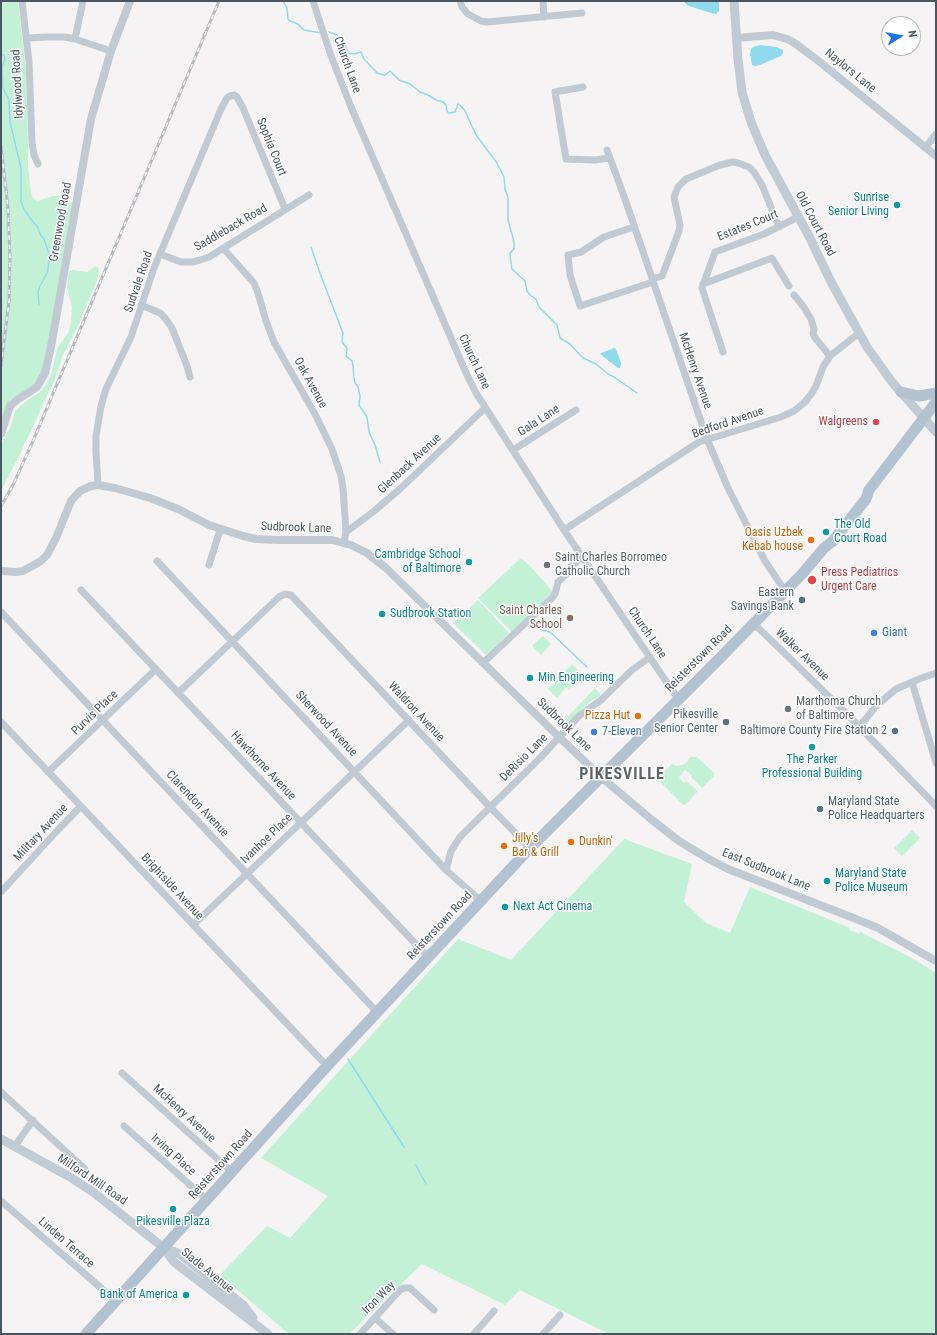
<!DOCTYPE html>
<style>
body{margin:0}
#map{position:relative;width:937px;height:1335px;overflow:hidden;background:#f5f3f3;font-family:"Roboto Condensed",sans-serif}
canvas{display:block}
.frame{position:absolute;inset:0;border:2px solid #4a5661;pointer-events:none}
.north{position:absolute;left:881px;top:16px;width:40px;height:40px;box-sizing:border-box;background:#fff;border:1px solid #b7bbc0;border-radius:50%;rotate:79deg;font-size:11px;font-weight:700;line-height:16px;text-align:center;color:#4a5661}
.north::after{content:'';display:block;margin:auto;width:14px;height:18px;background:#1a73e8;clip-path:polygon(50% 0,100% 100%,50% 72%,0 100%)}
</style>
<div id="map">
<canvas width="937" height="1335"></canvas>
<div class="frame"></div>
<div class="north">N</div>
</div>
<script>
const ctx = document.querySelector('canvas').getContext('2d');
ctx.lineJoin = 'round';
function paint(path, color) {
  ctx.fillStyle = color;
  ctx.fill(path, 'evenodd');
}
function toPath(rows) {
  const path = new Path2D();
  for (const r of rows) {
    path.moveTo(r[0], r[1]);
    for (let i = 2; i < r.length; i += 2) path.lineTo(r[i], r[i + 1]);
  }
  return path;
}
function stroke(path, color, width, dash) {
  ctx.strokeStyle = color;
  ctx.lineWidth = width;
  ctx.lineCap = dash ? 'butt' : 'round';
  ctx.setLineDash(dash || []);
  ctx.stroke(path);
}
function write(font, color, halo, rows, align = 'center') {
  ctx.font = font + ' "Roboto Condensed",sans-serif';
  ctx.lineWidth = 3;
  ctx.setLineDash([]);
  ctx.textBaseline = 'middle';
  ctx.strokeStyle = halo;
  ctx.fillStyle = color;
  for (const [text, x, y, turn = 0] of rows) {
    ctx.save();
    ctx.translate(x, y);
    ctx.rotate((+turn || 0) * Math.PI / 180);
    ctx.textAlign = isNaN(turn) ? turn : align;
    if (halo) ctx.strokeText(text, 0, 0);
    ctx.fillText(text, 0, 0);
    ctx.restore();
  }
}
paint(toPath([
 [1,1,18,1,26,71,28,145,28,167,31,193,33,198,37,201,53,196,60,196,66,198,69,203,72,203,48,346,42,372,34,385,10,400,7,405,1,423],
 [95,266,98,267,99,271,97,280,79,324,63,355,54,381,21,452,1,491,1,444,11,426,14,414,17,409,25,402,40,392,47,384,51,375,57,349,69,331,71,323,72,307,67,288,68,276,70,271,73,270,87,272],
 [521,558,530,566,553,592,512,632,478,598],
 [478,600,509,633,486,655,453,623],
 [543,636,551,644,541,655,532,646],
 [572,664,583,675,569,689,566,687,557,698,548,689],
 [595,688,601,695,587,704,563,728,559,726],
 [690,757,697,757,714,773,714,776,702,788,691,777,692,775,685,770,679,778,684,783,686,781,698,791,685,805,683,805,658,780,657,778,672,764,677,766,683,765,687,762],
 [912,830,920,838,902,856,894,848],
 [624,839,692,864,684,902,706,923,730,933,750,887,850,928,850,930,859,934,860,932,910,957,936,973,936,1334,607,1334,607,1333,520,1290,505,1305,422,1264,349,1334,289,1334,220,1275,267,1226,290,1238,328,1196,261,1158,458,939,511,960]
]), '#c3f1d5');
paint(toPath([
 [684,1,719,1,719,11,716,14,711,13,689,6,685,3],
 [760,45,776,47,783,50,783,53,781,56,760,65,755,66,752,65,750,54,751,50,753,47],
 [614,348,616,349,621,363,620,368,618,368,600,354,601,353]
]), '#90daee');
stroke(toPath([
 [283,1,287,8,288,19,290,21,298,24,304,30,321,33],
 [329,32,337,35,346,47,348,53,354,54,361,52,364,59,377,73,385,75,390,71,399,80,410,84,420,92,428,95,436,100,443,102,446,105,447,111,449,113,455,112,458,104,461,106,465,111,476,135,497,163,504,177,505,189,508,197,508,220,514,242,514,249,510,253,510,256,512,269,525,281,527,291,530,295,536,299,539,307,557,325,560,338,570,344,583,358,596,364,608,374,614,377,637,393],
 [1,54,4,55,5,58,2,67,3,88,9,100,10,122,21,168,21,202,25,211,33,222,37,226,41,236,44,239,49,254,48,271,40,286,38,291,39,304],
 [311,247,321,276,343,333,342,342,347,348,346,356,352,361,353,366,354,378,355,383,358,387,360,396,359,405,367,417,369,432,375,445,380,462],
 [532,620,542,630,550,632,587,667],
 [348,1059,404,1147],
 [416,1165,426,1184]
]), '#90daee', 1.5);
stroke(toPath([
 [22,1,29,62,32,143,34,155,38,164],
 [313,1,330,53,351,107,467,375,476,393,564,530,678,699],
 [460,1,462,7,468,14,481,21,487,22,582,13],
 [543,1,544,17],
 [27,38,46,37,65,37,75,39,111,51],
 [75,39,83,1],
 [583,87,555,92,566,159,595,160,609,158],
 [925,148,936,134],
 [607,150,625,199,707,439,728,488,765,561,785,591],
 [634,227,604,237,581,252,568,255,570,275,580,306,653,282],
 [223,248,254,283,258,293,266,321,274,342,315,414,332,449,341,476,343,488,346,532,344,542],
 [160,254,181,262,192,262,200,260,209,257,309,195],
 [652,279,662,276,679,231,680,225,674,197,678,187,686,179,720,165,733,162,738,163,749,167,754,172,762,185,779,227],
 [703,284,772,258,789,286],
 [794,295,803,306,811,319,814,329,813,334,816,339,830,356],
 [141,305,160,313,165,318,172,328,187,366,190,377],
 [723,352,702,288,715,252,764,234,798,217],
 [513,450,576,410],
 [98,485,96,452,96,436,101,406,106,389,131,337,154,268,221,109,227,98,230,96,234,95,237,97,243,108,285,209],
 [564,530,699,442,781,417,794,411,805,402,812,393,816,386,823,367,830,356,859,333],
 [346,532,373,512,401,488,485,408],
 [157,561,446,870,481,901],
 [209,565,220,530],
 [81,590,428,957],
 [1,612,377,1012],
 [753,623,774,643,847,714,936,806],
 [483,663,552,598,555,594,558,582,569,572,571,566,582,557],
 [912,682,936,763],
 [178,693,279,597,285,594,291,595,490,807,530,848],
 [1,722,327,1066],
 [859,727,877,705,896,689,919,679,936,673],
 [48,772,156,669],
 [446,870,451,851,460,837,539,759,579,716,601,700,632,670,650,657],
 [1,892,55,833,81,806],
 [193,925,409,720],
 [122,1073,232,1172],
 [1,1092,85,1169],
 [124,1126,207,1200],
 [15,1146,33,1120],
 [1,1201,116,1301],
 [375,1318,393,1334],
 [360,1334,400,1290,404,1288,410,1288,434,1310],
 [474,1334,494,1311],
 [543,1334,560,1315]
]), '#c1cad2', 7);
stroke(toPath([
 [736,38,773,35,787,39,793,42,816,59,936,156],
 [1,434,10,406,17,400,37,387,45,373,51,347,91,119,111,51,130,1],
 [1,571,16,572,23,571,41,561,47,555,56,538,71,501,80,491,91,486,98,485,115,488,150,498,178,509,209,525,243,536,256,539,278,540,332,540,351,545,367,553,386,568,559,737,601,777,652,820,679,841,707,858,728,869,856,919,878,928,936,961]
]), '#c1cad2', 8);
stroke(toPath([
 [734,1,738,59,742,92,751,122,765,155,810,238,830,280,867,347,892,382,936,432],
 [1,1139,70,1177,93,1192,164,1248,174,1262,268,1334],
 [164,1248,180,1254,243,1305,253,1318]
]), '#c1cbd6', 9);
stroke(toPath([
 [901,392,919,396,936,393],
 [86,1334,327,1066,530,848,718,660,803,573,824,548,833,541,866,499,869,490,936,402]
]), '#b3c2d1', 11);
const rail = toPath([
 [1,146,8,208,10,257,9,301,1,366],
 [1,506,13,485,33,441,219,1]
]);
stroke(rail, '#b5b8bd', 3);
stroke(rail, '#fff', 1.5, [4.5]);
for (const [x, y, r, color] of [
 [897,205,4,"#0f9aa8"],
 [876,422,4,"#e0444e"],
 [826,532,4,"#0f9aa8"],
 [811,540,4,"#e8710a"],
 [469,562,4,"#0f9aa8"],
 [547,565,4,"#6b7280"],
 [812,580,5,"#e0444e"],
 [802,600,4,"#5c6f8a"],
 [382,614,4,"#0f9aa8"],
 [570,618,4,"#8d6e63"],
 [874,633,4,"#3f7fe0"],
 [530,678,4,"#0f9aa8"],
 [788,709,4,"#6b7280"],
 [638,716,4,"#e8710a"],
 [726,722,4,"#5c6f8a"],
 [895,731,4,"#5c6f8a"],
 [594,732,4,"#3f7fe0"],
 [812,747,4,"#0f9aa8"],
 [820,809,4,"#5c6f8a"],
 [571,842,4,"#e8710a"],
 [504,846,4,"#e8710a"],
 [827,881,4,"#0f9aa8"],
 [505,907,4,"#0f9aa8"],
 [173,1209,4,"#0f9aa8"],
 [186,1295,4,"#0f9aa8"]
]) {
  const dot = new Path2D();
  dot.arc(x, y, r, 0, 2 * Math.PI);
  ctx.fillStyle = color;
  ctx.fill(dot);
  stroke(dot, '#fff', 1.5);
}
write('12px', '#4a5661', '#fff', [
 ["Church Lane",347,65,70],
 ["Naylors Lane",850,71,39],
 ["Idylwood Road",18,84,-93],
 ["Sophia Court",271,147,68],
 ["Greenwood Road",61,222,-80],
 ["Old Court Road",815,224,62],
 ["Estates Court",748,226,-22],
 ["Saddleback Road",231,228,-30],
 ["Sudvale Road",139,282,-71],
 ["Church Lane",474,362,65],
 ["McHenry Avenue",695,371,71],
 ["Oak Avenue",310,383,61],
 ["Gala Lane",539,421,-33],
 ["Bedford Avenue",728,423,-19],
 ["Glenback Avenue",410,464,-43],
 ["Sudbrook Lane",296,528,2],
 ["Church Lane",647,633,56],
 ["Walker Avenue",802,655,44],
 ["Reisterstown Road",699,659,-45],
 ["Waldron Avenue",416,712,47],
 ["Purvis Place",95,713,-44],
 ["Sherwood Avenue",326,724,47],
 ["Sudbrook Lane",564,725,44],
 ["DeRisio Lane",524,758,-45],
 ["Hawthorne Avenue",263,766,47],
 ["Clarendon Avenue",197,804,47],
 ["Military Avenue",41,833,-47],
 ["Ivanhoe Place",267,839,-44],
 ["East Sudbrook Lane",766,870,22],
 ["Brightside Avenue",172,887,47],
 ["Reisterstown Road",440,926,-47],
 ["McHenry Avenue",184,1114,42],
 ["Irving Place",173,1155,42],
 ["Reisterstown Road",221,1165,-48],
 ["Milford Mill Road",92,1180,34],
 ["Linden Terrace",66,1243,41],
 ["Slade Avenue",207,1271,39],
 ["Iron Way",379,1298,-45]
]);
write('12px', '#0d838f', '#fff', [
 ["Sunrise",889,198,"right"],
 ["Senior Living",889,212,"right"],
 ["The Old",834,525],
 ["Court Road",834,539],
 ["Cambridge School",461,555,"right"],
 ["of Baltimore",461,569,"right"],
 ["Sudbrook Station",390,614],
 ["Min Engineering",538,678],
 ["The Parker",812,760,"center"],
 ["Professional Building",812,774,"center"],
 ["Maryland State",835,874],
 ["Police Museum",835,888],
 ["Next Act Cinema",513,907],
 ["Pikesville Plaza",173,1222,"center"],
 ["Bank of America",178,1295,"right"]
], 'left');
write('12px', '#be3a42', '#fff', [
 ["Walgreens",868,422],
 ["Press Pediatrics",821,573,"left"],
 ["Urgent Care",821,587,"left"]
], 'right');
write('12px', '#c56008', '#fff', [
 ["Oasis Uzbek",803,533],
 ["Kebab house",803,547],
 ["Pizza Hut",630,716],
 ["Jilly's",512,839,"left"],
 ["Bar & Grill",512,853,"left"],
 ["Dunkin'",579,842,"left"]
], 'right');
write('12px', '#5b616d', '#fff', [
 ["Saint Charles Borromeo",555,558],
 ["Catholic Church",555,572],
 ["Marthoma Church",796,702],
 ["of Baltimore",796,716]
], 'left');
write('12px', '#4e5e75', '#fff', [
 ["Eastern",794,593],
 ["Savings Bank",794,607],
 ["Pikesville",718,715],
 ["Senior Center",718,729],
 ["Baltimore County Fire Station 2",887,731],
 ["Maryland State",828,802,"left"],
 ["Police Headquarters",828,816,"left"]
], 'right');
write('12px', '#785e54', '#fff', [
 ["Saint Charles",562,611],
 ["School",562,625]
], 'right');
write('12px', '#366cbe', '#fff', [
 ["Giant",882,633],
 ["7-Eleven",602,732]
], 'left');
ctx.letterSpacing = '1px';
write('bold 16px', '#5f6368', '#fff', [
 ["PIKESVILLE",622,775]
]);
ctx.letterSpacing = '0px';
</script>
